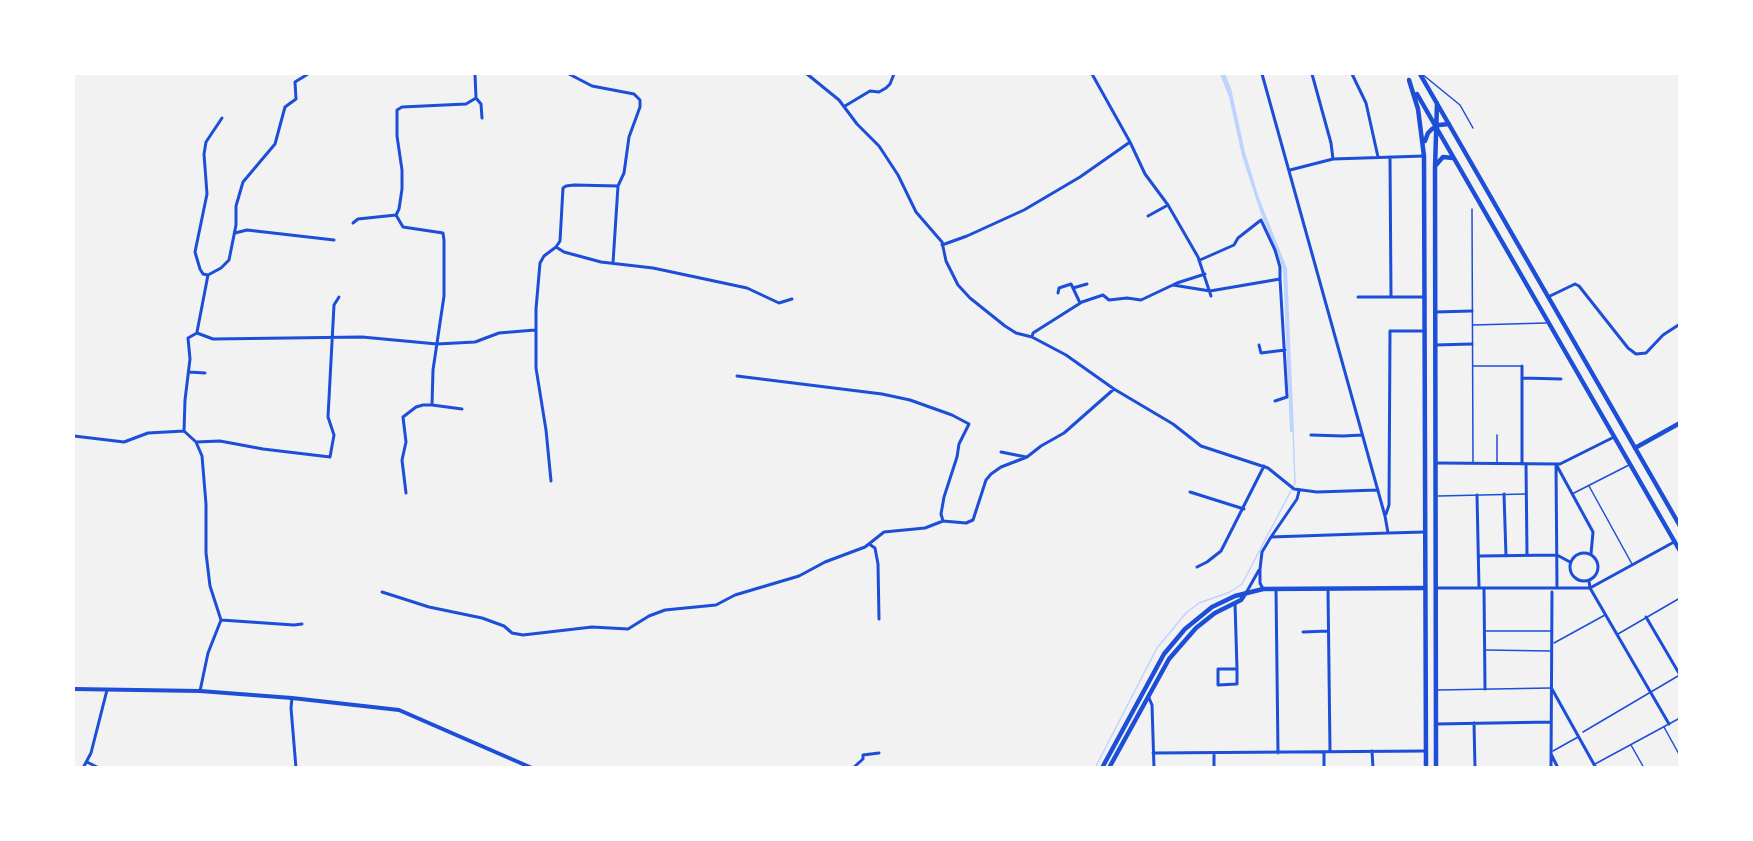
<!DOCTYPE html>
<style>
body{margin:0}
#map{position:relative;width:1753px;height:841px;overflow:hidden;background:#f2f2f2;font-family:"Titillium Web",sans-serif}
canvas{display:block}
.frame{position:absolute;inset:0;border:75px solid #fff;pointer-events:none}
</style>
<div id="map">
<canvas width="1753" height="841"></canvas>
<div class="frame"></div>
</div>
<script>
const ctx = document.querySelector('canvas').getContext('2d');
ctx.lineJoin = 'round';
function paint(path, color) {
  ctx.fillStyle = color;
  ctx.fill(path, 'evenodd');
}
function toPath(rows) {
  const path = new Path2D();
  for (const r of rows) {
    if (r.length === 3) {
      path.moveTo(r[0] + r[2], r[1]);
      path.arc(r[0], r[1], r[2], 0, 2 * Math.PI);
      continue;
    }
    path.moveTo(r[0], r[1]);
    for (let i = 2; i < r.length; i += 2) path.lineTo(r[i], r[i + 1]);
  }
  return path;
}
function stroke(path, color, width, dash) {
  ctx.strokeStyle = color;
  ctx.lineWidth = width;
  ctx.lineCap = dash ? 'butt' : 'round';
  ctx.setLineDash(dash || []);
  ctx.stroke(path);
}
paint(toPath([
 [1220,74,1225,74,1231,88,1245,152,1259,198,1287,268,1294,432,1290,432,1283,268,1260,211,1242,156,1229,97]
]), '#bfd3fe');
stroke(toPath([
 [1095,768,1157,648,1186,613,1199,603,1230,592,1242,584,1295,483,1293,430]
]), '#bfd3fe', 1.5);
stroke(toPath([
 [1422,74,1460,105,1473,128],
 [1472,209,1473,463],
 [1473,325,1546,323],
 [1473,366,1522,366],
 [1497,463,1497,435],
 [1589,486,1632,564],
 [1572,494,1629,465],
 [1438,496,1526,494],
 [1485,631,1551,631],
 [1618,634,1680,598],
 [1554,643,1605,615],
 [1486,650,1550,651],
 [1438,690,1550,688],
 [1664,727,1680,756],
 [1583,732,1678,676],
 [1631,745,1644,768],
 [1553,751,1578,737],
 [1595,764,1680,718]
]), '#1d4ed8', 1.5);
stroke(toPath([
 [475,74,476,98,481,104,482,118],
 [569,74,592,86,634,94,640,100,640,107,629,137,624,173,618,186,613,263],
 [807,74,839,100,857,124,879,146,898,175,916,212,942,242,946,261,958,285,970,298,1005,326,1016,333,1032,337,1066,355,1114,389,1173,424,1201,446,1268,468,1294,489,1317,492,1378,490],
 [1092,74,1130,142,1145,174,1168,205,1198,257,1211,296],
 [1262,74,1385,516,1388,533,1425,532],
 [1312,74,1331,143,1333,159],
 [1352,74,1366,103,1378,157],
 [845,106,870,91,879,92,886,88,890,84,894,74],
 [1390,157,1391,297],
 [1290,170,1333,159,1424,156],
 [396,215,403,227,443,233,444,240,444,296,433,370,432,405],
 [396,215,399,209,402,189,402,170,397,136,397,110,402,107,466,104,476,98],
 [1148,216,1168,205],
 [353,223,358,219,396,215],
 [235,233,247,230,334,240],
 [942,245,967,236,1024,210,1080,177,1130,142],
 [556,247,564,252,601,262,653,268,747,288,779,303,792,299],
 [208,275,221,268,229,260,236,225,236,206,243,182,275,144,285,107,296,99,295,82,308,74],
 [208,275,203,274,200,269,195,252,207,194,204,154,206,142,222,118],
 [1173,285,1210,291,1280,279,1280,267,1275,250,1261,220,1238,238,1234,245,1200,260],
 [1058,293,1059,288,1071,284,1073,288],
 [1358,297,1425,297],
 [1548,297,1575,284,1579,286,1628,348,1636,354,1646,353,1663,335,1680,324],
 [1080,303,1073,288,1087,284],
 [1435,312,1472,311],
 [197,332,208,275],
 [197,333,188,338,190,359,185,400,184,431,196,442,202,456,206,504,206,553,210,586,221,620,208,653,200,691],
 [197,333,213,339,362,337,437,344,475,342,499,333,535,330],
 [1032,337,1033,333,1082,302,1103,295,1109,300,1127,298,1141,300,1177,283,1205,274],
 [1259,345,1261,353,1285,350],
 [1435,345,1472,344],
 [189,372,205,373],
 [737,376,882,394,910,400,952,415,969,424,959,444,957,457,944,497,941,514,943,521],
 [1522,378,1561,379],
 [1275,401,1287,397,1280,279],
 [1311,435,1343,436,1362,435],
 [74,436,124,442,148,433,184,431],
 [196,442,220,441,263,449,330,457,334,435,328,417,334,305,339,297],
 [1001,452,1026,457],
 [1436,463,1560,464,1614,437],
 [1522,464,1522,366],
 [1526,464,1527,555],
 [1556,464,1557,588],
 [1557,466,1593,532,1591,554],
 [551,481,546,430,536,368,536,309,540,263,544,256,556,247,560,241,563,188,566,186,574,185,618,186],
 [1190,492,1244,509],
 [406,493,402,460,406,442,403,417,416,407,423,405,432,405,462,409],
 [1504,494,1506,556],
 [1477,495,1479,588],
 [1386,514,1389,505,1390,331,1425,331],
 [1271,537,1388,533],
 [869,544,875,548,878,564,879,619],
 [1584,567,14],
 [1479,556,1557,555,1570,562],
 [1197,567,1207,562,1221,551,1264,466],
 [1589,581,1590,588,1669,724],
 [1436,588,1590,588,1674,542],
 [1484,588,1485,689],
 [1263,589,1260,583,1260,569,1262,552,1271,537,1297,499,1299,491],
 [1276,589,1278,753],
 [1328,589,1330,751],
 [382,592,429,607,482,618,504,626,512,633,523,635,592,627,628,629,649,616,665,610,716,605,735,595,799,576,825,562,865,547,884,532,925,528,943,521,966,523,973,520,986,480,991,474,1001,467,1027,457,1041,446,1064,433,1114,389],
 [1246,593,1259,570],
 [1235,603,1237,669],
 [1646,617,1680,675],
 [221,620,294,625,302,624],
 [1303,632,1328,631],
 [1218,669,1237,669,1237,684,1218,685,1218,669],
 [1552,689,1596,768],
 [292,698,291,708,296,768],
 [1149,698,1152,705,1154,768],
 [1474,723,1475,768],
 [1436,724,1551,722],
 [1372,751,1373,768],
 [1153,753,1426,751],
 [1214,753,1214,768],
 [1324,753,1324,768],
 [1551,754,1558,768],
 [87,762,99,768],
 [83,768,91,753,107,690],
 [853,768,863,759,863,755,879,753],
 [1551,768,1552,592]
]), '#1d4ed8', 3);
stroke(toPath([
 [74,689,200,691,292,698,399,710,532,768]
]), '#1d4ed8', 4);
stroke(toPath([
 [1635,448,1680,423],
 [1102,768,1164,654,1185,629,1212,607,1235,596,1263,589,1425,588],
 [1109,768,1169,659,1196,628,1215,613,1241,600,1245,594]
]), '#1d4ed8', 4.5);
stroke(toPath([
 [1420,74,1680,526],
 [1409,80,1418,109,1424,156,1426,768],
 [1417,94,1680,551],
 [1425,141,1428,133,1432,129,1439,125,1449,124],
 [1436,165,1443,157,1453,158],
 [1436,768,1435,168,1437,103]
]), '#1d4ed8', 4.5);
</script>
